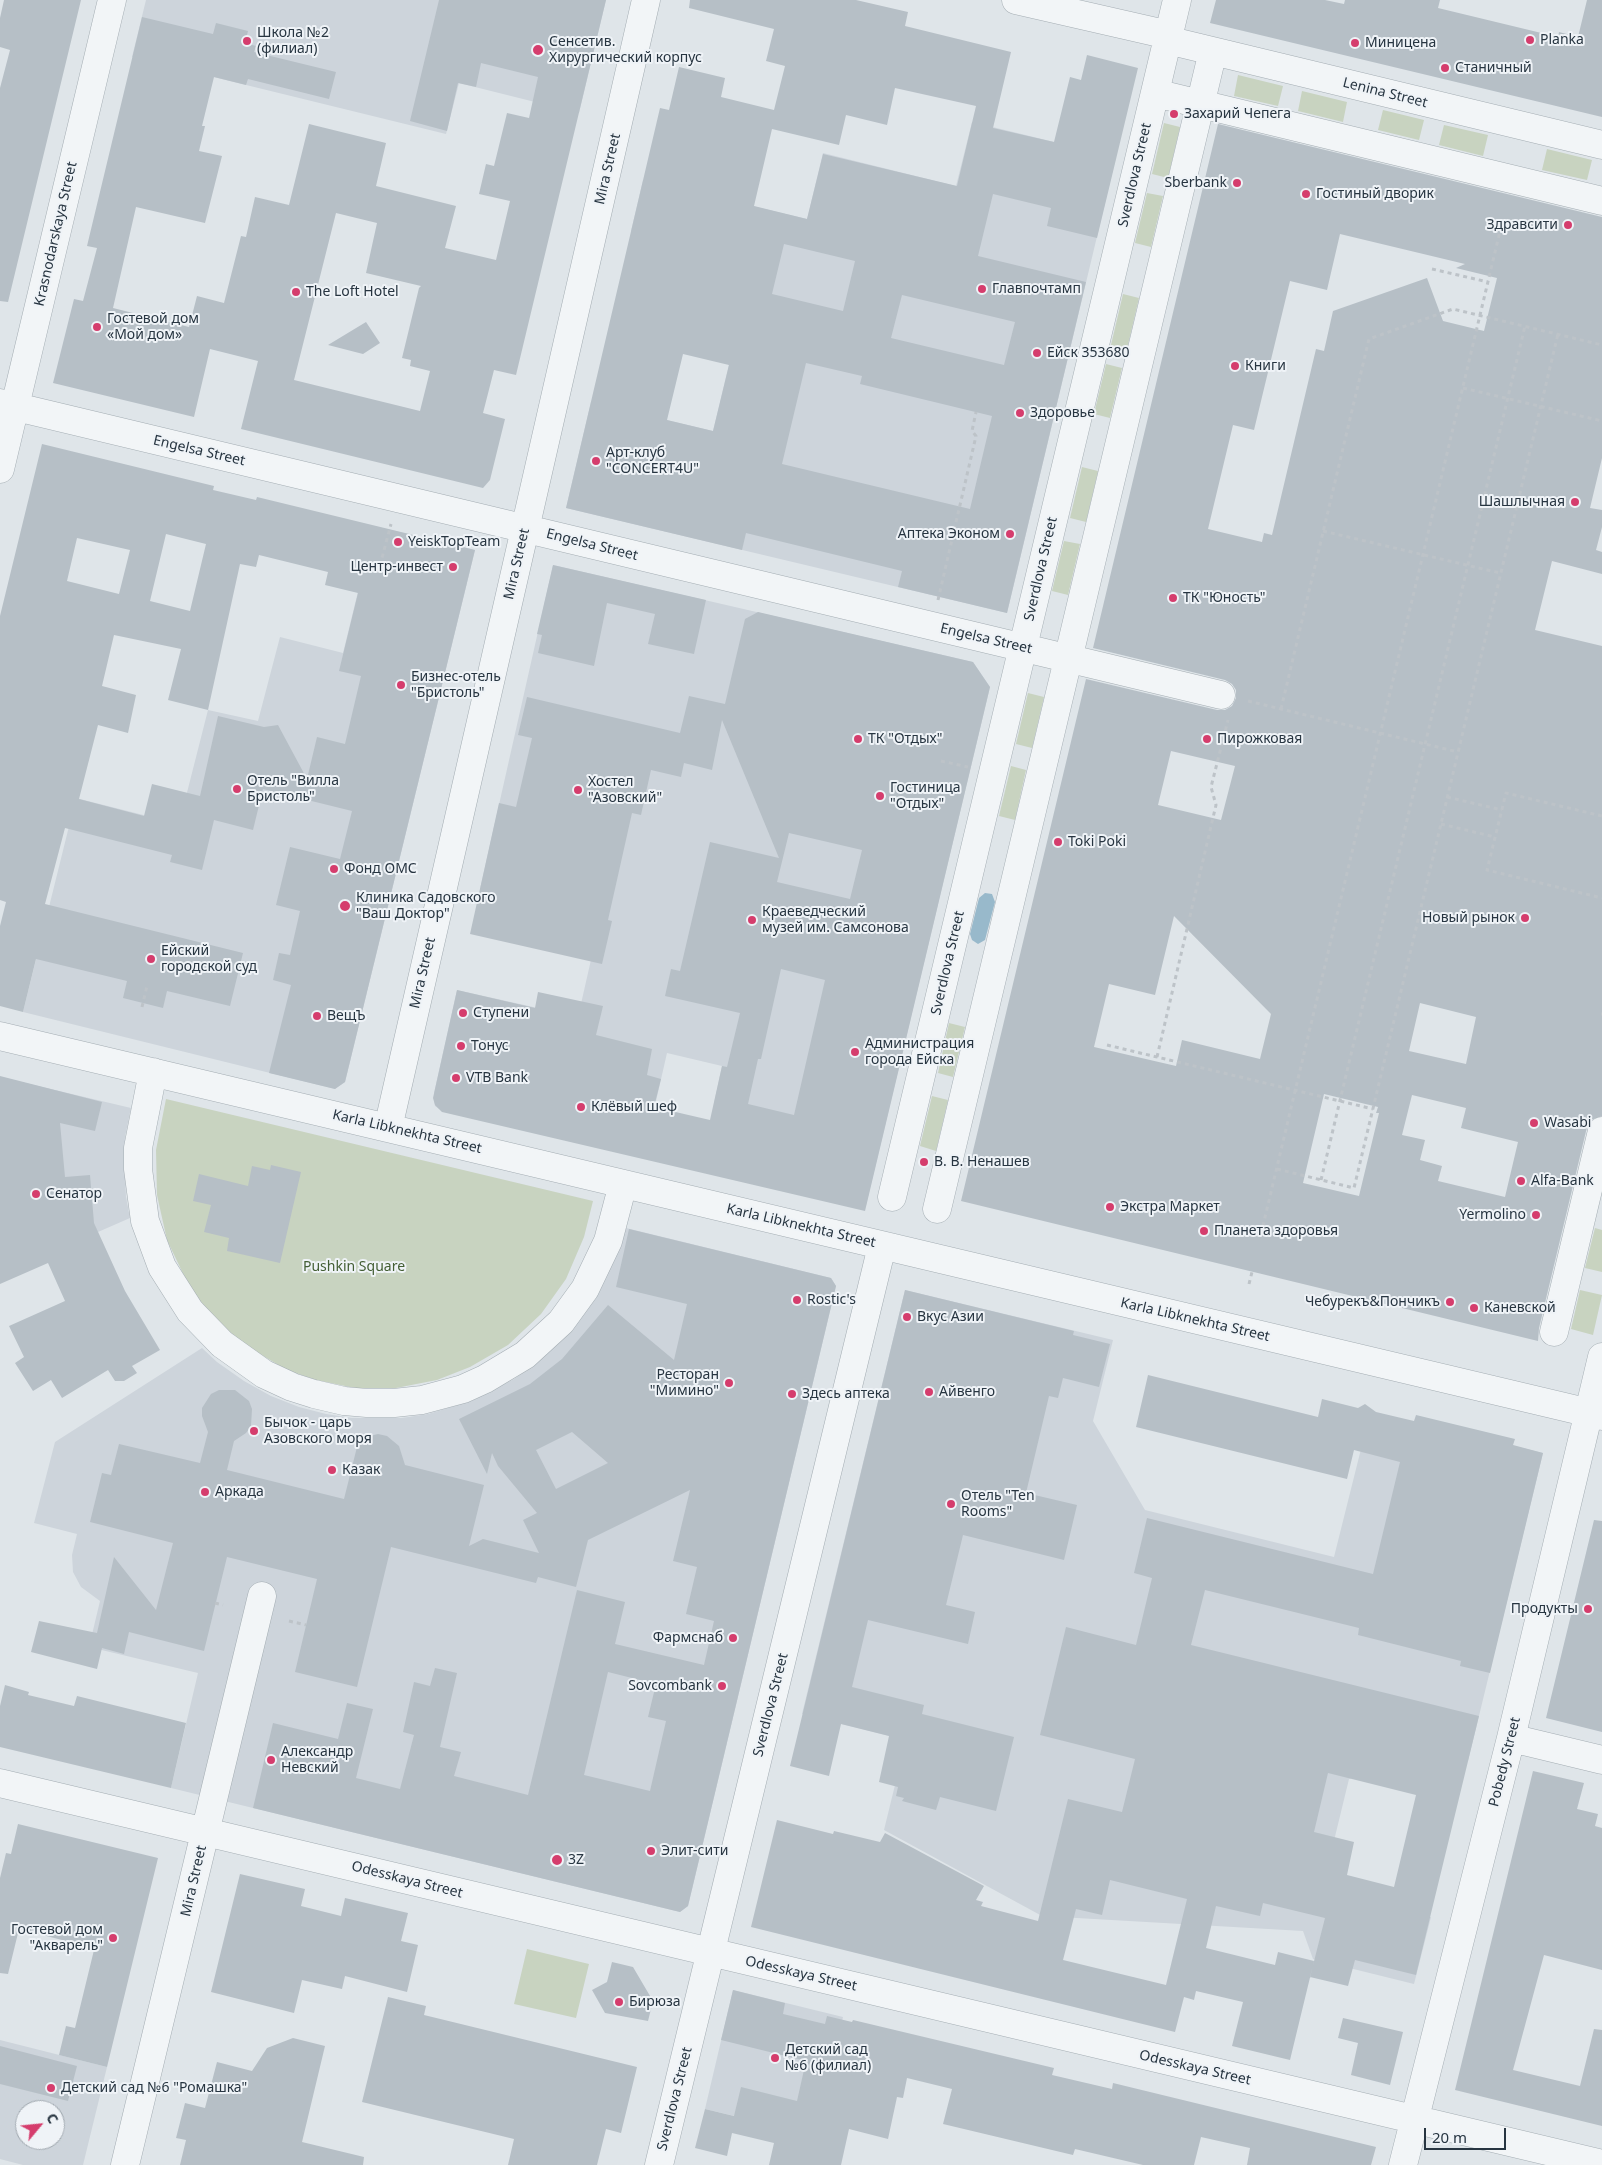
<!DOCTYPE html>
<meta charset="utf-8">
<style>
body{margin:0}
#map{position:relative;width:1602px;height:2165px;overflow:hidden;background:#dfe5e9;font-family:"Noto Sans",sans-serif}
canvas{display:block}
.north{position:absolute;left:15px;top:2100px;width:50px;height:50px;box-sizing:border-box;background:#eff3f7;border:1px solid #9fa7ae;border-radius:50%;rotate:62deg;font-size:14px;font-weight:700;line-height:20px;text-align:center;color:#273541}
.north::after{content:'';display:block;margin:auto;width:18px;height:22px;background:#d53d6d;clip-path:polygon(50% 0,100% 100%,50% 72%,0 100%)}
.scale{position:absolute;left:1424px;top:2128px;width:82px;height:22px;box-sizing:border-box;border:2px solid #273541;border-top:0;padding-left:6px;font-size:15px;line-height:18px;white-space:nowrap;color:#273541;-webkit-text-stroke:4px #eff3f7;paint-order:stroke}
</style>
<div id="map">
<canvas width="1602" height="2165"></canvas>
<div class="north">С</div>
<div class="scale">20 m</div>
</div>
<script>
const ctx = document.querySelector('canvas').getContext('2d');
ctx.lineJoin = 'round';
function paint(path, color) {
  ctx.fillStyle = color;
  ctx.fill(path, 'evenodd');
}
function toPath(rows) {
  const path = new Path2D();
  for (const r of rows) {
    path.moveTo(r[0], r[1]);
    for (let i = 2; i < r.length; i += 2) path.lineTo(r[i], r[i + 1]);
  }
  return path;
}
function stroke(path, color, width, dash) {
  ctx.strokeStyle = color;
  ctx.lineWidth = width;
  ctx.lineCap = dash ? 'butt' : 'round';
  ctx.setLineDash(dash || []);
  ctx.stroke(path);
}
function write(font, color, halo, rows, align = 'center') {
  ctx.font = font + ' "Noto Sans",sans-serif';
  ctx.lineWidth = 4;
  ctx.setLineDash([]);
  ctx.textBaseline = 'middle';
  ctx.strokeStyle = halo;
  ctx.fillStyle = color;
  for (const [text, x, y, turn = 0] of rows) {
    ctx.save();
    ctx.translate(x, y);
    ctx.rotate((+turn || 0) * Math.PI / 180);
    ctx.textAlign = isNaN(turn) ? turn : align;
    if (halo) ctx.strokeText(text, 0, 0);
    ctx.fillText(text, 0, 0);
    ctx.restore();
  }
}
paint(toPath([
 [146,0,606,0,579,113,459,83,446,134,132,57],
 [972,122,1116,157,1007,613,566,508,591,402,713,431,735,339,703,248,631,231,643,180,807,219,823,153,956,186],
 [374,526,475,550,345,1082,335,1089,23,1012,76,798,179,824,208,710,258,721,280,637,343,653],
 [553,565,973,662,990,687,866,1205,746,1111,714,1103,722,1066,667,1053,643,1158,441,1110,435,1106,434,1099,436,1093,434,1093,457,990,578,1017,593,951,588,914,480,889],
 [0,1077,131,1108,125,1137,124,1157,126,1197,130,1218,98,1232],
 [622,1227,831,1278,836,1286,688,1906,680,1912,171,1788,198,1673,89,1647,100,1601,81,1587,73,1572,72,1555,77,1534,34,1523,55,1442,202,1348,217,1362,244,1381,271,1396,299,1407,326,1414,352,1418,402,1418,428,1414,471,1401,514,1379,535,1364],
 [905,1290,1113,1340,1093,1421,1145,1510,1334,1557,1366,1429,1434,1426,1543,1453,1468,1761,1428,1751,1349,1779,1322,1890,1431,1917,1414,1984,1313,1959,1303,1931,1042,1916,884,1830,906,1740,802,1714],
 [733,1990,843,2017,815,2135,705,2109],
 [0,2040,107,2067,83,2165,23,2165,0,2159],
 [25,2110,55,2110,55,2140,25,2140]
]), '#cdd4db');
paint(toPath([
 [1238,75,1283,86,1278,106,1234,96],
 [1302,91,1347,102,1343,122,1298,111],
 [1383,110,1424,120,1419,140,1378,130],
 [1164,123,1180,127,1168,178,1152,174],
 [1444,125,1488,135,1483,156,1439,145],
 [1547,149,1592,160,1587,180,1542,170],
 [1147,193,1163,196,1151,247,1135,243],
 [1123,294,1139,298,1127,349,1111,345],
 [1106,364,1122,368,1110,418,1094,414],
 [1082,467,1098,471,1086,522,1070,518],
 [1064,541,1080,544,1068,595,1052,591],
 [1028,693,1044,697,1032,748,1016,744],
 [1011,766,1026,770,1015,820,999,816],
 [949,1023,965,1027,953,1077,938,1073],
 [932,1096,948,1100,936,1151,920,1146],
 [166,1099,593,1201,584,1237,566,1279,541,1314,508,1345,470,1367,437,1380,396,1388,355,1388,316,1380,287,1370,243,1344,223,1327,203,1305,188,1284,167,1240,157,1195,156,1150],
 [1595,1228,1602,1230,1602,1272,1585,1268],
 [1580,1290,1602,1295,1593,1335,1571,1329],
 [527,1949,589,1964,576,2018,514,2004]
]), '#c8d3c0');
paint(toPath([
 [985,893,992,894,995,902,985,940,978,944,972,940,970,934,979,898]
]), '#98b9cb');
paint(toPath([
 [4,0,81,0,8,302,0,301,0,88,10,50,0,47,0,18],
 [439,0,606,0,516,375,494,370,483,413,505,419,490,480,483,488,241,429,258,361,210,349,194,417,53,383,74,299,83,301,97,248,87,246,142,17,213,34,216,23,248,31,245,43,256,46,254,52,336,72,329,99,248,79,246,85,214,77,202,126,205,126,199,151,222,156,205,223,136,207,113,308,189,327,197,296,224,303,241,236,246,237,255,197,289,205,309,124,386,143,376,186,456,206,445,248,496,260,510,201,479,194,486,164,494,166,507,113,529,118,538,77,481,63,476,87,458,83,447,131,410,121],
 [336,213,377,223,366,273,421,286,419,288,402,358,411,360,410,366,430,371,420,411,294,380],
 [690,0,856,0,908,12,905,26,1011,52,993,128,1054,142,1070,77,1081,80,1087,55,1138,68,1097,238,1047,226,1051,208,993,194,978,256,1086,282,1007,613,898,587,902,571,746,533,742,550,566,508,660,108,669,110,679,67,725,78,721,97,774,110,785,66,766,61,774,29,689,8],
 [895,88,976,106,957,186,823,154,807,219,754,206,772,129,839,145,846,115,887,125],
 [784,244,855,261,843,311,772,294],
 [902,295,1015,322,1004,365,891,338],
 [683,354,729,365,713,431,667,420],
 [806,363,862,376,860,384,992,416,970,509,782,464],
 [1216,0,1325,0,1344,4,1345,0,1440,0,1438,8,1558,37,1559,32,1578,37,1587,0,1602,0,1602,117,1210,23],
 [1218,124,1602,217,1602,458,1590,508,1602,510,1602,527,1596,550,1602,552,1602,574,1552,561,1535,630,1602,646,1602,1116,1591,1120,1587,1127,1539,1328,1538,1341,961,1201,1086,679,1217,710,1225,710,1232,706,1236,698,1236,690,1232,684,1225,680,1093,648],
 [1340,234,1465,264,1456,268,1497,278,1484,331,1443,321,1427,278,1333,311,1324,351,1316,349,1272,535,1264,533,1262,542,1208,529,1233,425,1254,430,1290,281,1327,290],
 [1171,751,1235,766,1221,820,1158,805],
 [1174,916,1271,1014,1260,1059,1182,1040,1176,1066,1094,1047,1109,984,1155,995],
 [1420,1003,1476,1017,1466,1064,1409,1051],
 [1324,1094,1378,1107,1376,1113,1379,1113,1359,1196,1303,1183],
 [1412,1095,1466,1108,1461,1128,1518,1142,1505,1197,1438,1181,1442,1166,1420,1160,1425,1140,1402,1135],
 [366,322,380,343,363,354,328,345],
 [42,444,214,486,213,490,256,500,257,497,475,550,345,1082,335,1089,269,1073,291,985,273,980,279,953,290,955,300,911,276,905,290,847,340,859,352,811,263,789,253,830,214,820,202,870,170,862,172,855,65,828,45,904,243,953,230,1006,167,991,163,1008,123,998,127,981,36,959,23,1012,0,1006,0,926,6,902,0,900,0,616],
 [166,534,206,544,190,611,150,601],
 [77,538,130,550,119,594,67,581],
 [259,555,328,572,325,585,358,593,339,671,361,676,345,744,317,737,307,779,278,725,264,727,218,716,200,796,152,784,144,816,79,799,98,725,128,733,136,695,102,686,114,635,181,649,168,700,208,710,240,564,256,567],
 [553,565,706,600,694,654,648,644,655,614,607,603,594,666,538,653,542,635,537,634],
 [758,612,973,662,990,687,865,1211,442,1112,435,1105,433,1098,457,990,535,1008,538,992,603,1006,596,1035,652,1049,647,1075,661,1079,654,1107,710,1120,722,1066,727,1067,740,1013,665,996,671,969,680,971,710,842,779,858,722,720,712,770,684,763,681,777,651,770,641,815,632,813,608,920,612,921,602,964,470,934,499,803,516,807,532,738,518,735,527,697,680,733,689,696,725,704,745,619],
 [789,833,862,850,850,899,777,882],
 [781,969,825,980,794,1115,748,1104,758,1059,761,1059],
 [0,1076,102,1102,95,1131,60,1123,65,1177,90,1175,94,1223,125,1291,160,1350,132,1366,137,1373,124,1381,115,1381,108,1370,62,1398,51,1380,33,1391,15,1363,24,1357,9,1326,65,1301,48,1263,0,1284],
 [271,1165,301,1172,280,1263,227,1251,229,1238,204,1232,211,1205,193,1201,199,1174,248,1186,252,1166,270,1170],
 [629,1229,831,1278,836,1286,688,1906,680,1912,253,1808,273,1723,338,1739,347,1703,373,1709,356,1778,400,1789,414,1735,403,1732,414,1682,430,1686,435,1668,457,1673,440,1747,461,1752,454,1776,528,1795,577,1590,625,1602,615,1644,704,1665,714,1621,686,1614,697,1567,673,1561,690,1490,588,1540,576,1587,538,1577,536,1583,391,1547,357,1687,295,1672,317,1579,227,1557,204,1651,129,1632,124,1654,102,1648,97,1669,31,1652,39,1621,97,1633,114,1557,156,1610,173,1543,90,1522,102,1473,111,1475,119,1444,200,1463,208,1432,202,1416,202,1408,211,1394,219,1390,235,1390,249,1401,252,1409,251,1426,246,1433,234,1441,227,1470,344,1499,357,1447,370,1436,378,1434,387,1436,399,1446,405,1465,484,1485,469,1546,483,1539,539,1553,523,1520,537,1513,498,1466,492,1453,487,1474,459,1419,530,1384,562,1359,608,1305,674,1360,687,1304,616,1287],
 [572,1432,608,1463,556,1489,536,1450],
 [608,1672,656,1684,648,1717,666,1721,650,1791,584,1775],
 [905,1290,1074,1331,1073,1335,1110,1344,1099,1387,1063,1378,1058,1398,1049,1396,1026,1493,1077,1505,1064,1560,963,1535,946,1605,975,1612,968,1644,868,1620,852,1687,924,1705,922,1714,1014,1737,996,1811,940,1797,936,1810,902,1801,904,1798,896,1796,898,1787,879,1782,889,1736,841,1724,829,1776,790,1766],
 [1148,1375,1318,1417,1322,1399,1358,1408,1365,1404,1376,1412,1414,1421,1416,1415,1515,1439,1513,1445,1543,1453,1490,1673,1460,1666,1461,1661,1358,1635,1359,1628,1205,1590,1191,1645,1479,1716,1416,1975,1355,1960,1348,1986,1310,1977,1325,1918,1263,1903,1260,1916,1216,1906,1206,1948,1275,1965,1278,1952,1314,1961,1290,2060,1232,2046,1243,2002,1196,1991,1194,2000,1184,1997,1175,2032,751,1927,777,1820,833,1834,834,1831,880,1842,885,1833,984,1886,976,1900,983,1902,981,1906,1038,1921,1068,1799,1122,1812,1135,1759,1040,1735,1066,1627,1136,1645,1152,1578,1134,1573,1147,1518,1373,1574,1400,1462,1354,1450,1347,1479,1136,1427],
 [1328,1773,1416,1795,1394,1887,1347,1875,1354,1842,1314,1832],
 [1110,1880,1187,1899,1166,1985,1063,1960,1076,1909,1102,1915],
 [1594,1520,1602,1521,1602,1732,1546,1718],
 [5,1685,29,1692,28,1695,74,1706,77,1696,186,1723,171,1788,0,1747,0,1706],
 [1533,1771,1584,1783,1577,1809,1598,1814,1595,1826,1602,1828,1602,1970,1544,1955,1513,2070,1580,2086,1594,2029,1602,2030,1602,2126,1455,2090],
 [18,1824,158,1858,107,2067,59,2055,66,2026,75,2028,94,1950,65,1943,66,1941,19,1929,8,1974,0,1973,0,1878,6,1853,11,1854],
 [240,1874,305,1889,301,1906,341,1916,345,1898,408,1913,401,1941,418,1945,407,1992,345,1976,342,1989,302,1980,294,2013,211,1992],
 [612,1962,633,1967,653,2001,648,2021,605,2013,592,1990,607,1982],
 [733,1990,785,2003,783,2014,825,2024,827,2016,852,2022,853,2020,1054,2068,1052,2075,1112,2089,1113,2083,1376,2147,1371,2165,1247,2165,1250,2148,1201,2137,1194,2165,1143,2165,1075,2149,1073,2155,943,2124,952,2089,907,2078,903,2098,897,2097,888,2139,849,2129,841,2165,769,2165,774,2143,732,2133,727,2156,695,2148,705,2109,734,2116,741,2087,797,2101,806,2061,721,2040],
 [388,1997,426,2006,424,2015,637,2067,621,2133,606,2129,597,2165,508,2165,514,2139,362,2102],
 [1343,2018,1403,2032,1390,2085,1351,2075,1358,2043,1338,2038],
 [293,2038,325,2046,302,2142,364,2157,363,2165,180,2165,186,2140,176,2138,185,2103,205,2108,217,2062,252,2071,267,2048],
 [0,2046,77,2066,68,2101,0,2084]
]), '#b6bfc6');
const minor = toPath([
 [1016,0,1169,35],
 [1167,40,1602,145],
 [1155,93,1602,201],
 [0,403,1221,695],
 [0,469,112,0],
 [0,1036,1602,1416],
 [153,1072,138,1148,138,1169,145,1221,162,1267,190,1311,222,1344,264,1374,292,1387,314,1394,344,1401,367,1403,394,1403,422,1400,463,1389,485,1379,525,1355,561,1322,585,1289,608,1241,623,1184],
 [388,1128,646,0],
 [892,1197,1177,0],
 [937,1209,1213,51],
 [1554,1332,1602,1131],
 [1511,1738,1602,1760],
 [0,1783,1602,2164],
 [125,2165,262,1596],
 [659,2165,882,1246],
 [1403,2165,1511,1738,1602,1357]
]);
stroke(minor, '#a4adb3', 29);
stroke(toPath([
 [1432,269,1488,282],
 [1463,388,1602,421],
 [1323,531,1500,573],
 [378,573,391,524],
 [938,600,976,436,972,431,976,412],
 [1248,701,1458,752],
 [1281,709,1369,339,1453,309,1602,345],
 [941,761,968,767],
 [1447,797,1502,810],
 [1602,816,1506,793,1487,870,1602,898],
 [1441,824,1495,837],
 [142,1007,147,986],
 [1601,1014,1602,1014],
 [1107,1045,1373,1109],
 [1157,1057,1216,805,1211,787,1228,720],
 [1277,1169,1354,1188,1558,334],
 [1321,1180,1525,326],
 [1261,1234,1501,227],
 [1249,1284,1252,1272],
 [215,1603,223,1605],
 [289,1621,306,1625]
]), '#bdc3c8', 3, [4, 4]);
stroke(minor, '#f2f5f7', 28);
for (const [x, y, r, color] of [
 [1530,40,5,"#d53d6d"],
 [247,41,5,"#d53d6d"],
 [1355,43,5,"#d53d6d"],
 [538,50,6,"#d53d6d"],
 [1445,68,5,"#d53d6d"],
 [1174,114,5,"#d53d6d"],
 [1237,183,5,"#d53d6d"],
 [1306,194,5,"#d53d6d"],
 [1568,225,5,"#d53d6d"],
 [982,289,5,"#d53d6d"],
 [296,292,5,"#d53d6d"],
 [97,327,5,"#d53d6d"],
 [1037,353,5,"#d53d6d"],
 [1235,366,5,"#d53d6d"],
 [1020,413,5,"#d53d6d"],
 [596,461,5,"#d53d6d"],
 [1575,502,5,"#d53d6d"],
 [1010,534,5,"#d53d6d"],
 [398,542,5,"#d53d6d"],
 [453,567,5,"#d53d6d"],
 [1173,598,5,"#d53d6d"],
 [401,685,5,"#d53d6d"],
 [858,739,5,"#d53d6d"],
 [1207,739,5,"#d53d6d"],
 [237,789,5,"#d53d6d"],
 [578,790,5,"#d53d6d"],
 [880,796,5,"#d53d6d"],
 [1058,842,5,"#d53d6d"],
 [334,869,5,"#d53d6d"],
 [345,906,6,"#d53d6d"],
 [1525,918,5,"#d53d6d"],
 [752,920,5,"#d53d6d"],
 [151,959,5,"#d53d6d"],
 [463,1013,5,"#d53d6d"],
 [317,1016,5,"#d53d6d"],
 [461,1046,5,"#d53d6d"],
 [855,1052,5,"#d53d6d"],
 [456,1078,5,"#d53d6d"],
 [581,1107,5,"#d53d6d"],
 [1534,1123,5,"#d53d6d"],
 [924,1162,5,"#d53d6d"],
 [1521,1181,5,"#d53d6d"],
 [36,1194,5,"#d53d6d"],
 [1110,1207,5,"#d53d6d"],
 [1536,1215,5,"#d53d6d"],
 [1204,1231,5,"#d53d6d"],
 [797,1300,5,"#d53d6d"],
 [1450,1302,5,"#d53d6d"],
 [1474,1308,5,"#d53d6d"],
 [907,1317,5,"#d53d6d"],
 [729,1383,5,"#d53d6d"],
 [929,1392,5,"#d53d6d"],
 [792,1394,5,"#d53d6d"],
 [254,1431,5,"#d53d6d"],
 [332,1470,5,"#d53d6d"],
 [205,1492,5,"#d53d6d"],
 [951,1504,5,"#d53d6d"],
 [1588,1609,5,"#d53d6d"],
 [733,1638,5,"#d53d6d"],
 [722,1686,5,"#d53d6d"],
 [271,1760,5,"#d53d6d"],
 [651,1851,5,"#d53d6d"],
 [557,1860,6,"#d53d6d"],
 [113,1938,5,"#d53d6d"],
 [619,2002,5,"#d53d6d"],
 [775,2058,5,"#d53d6d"],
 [51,2088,5,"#d53d6d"]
]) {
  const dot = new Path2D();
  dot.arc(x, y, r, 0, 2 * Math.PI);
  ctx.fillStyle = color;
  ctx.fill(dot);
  stroke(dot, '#eff3f7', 2);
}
write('14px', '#273541', '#eff3f7', [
 ["Школа №2",257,33],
 ["(филиал)",257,49],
 ["Planka",1540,40],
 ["Сенсетив.",549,42],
 ["Хирургический корпус",549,58],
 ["Миницена",1365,43],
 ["Станичный",1455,68],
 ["Захарий Чепега",1184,114],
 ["Sberbank",1227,183,"right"],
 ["Гостиный дворик",1316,194],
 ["Здравсити",1558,225,"right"],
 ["Главпочтамп",992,289],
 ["The Loft Hotel",306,292],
 ["Гостевой дом",107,319],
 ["«Мой дом»",107,335],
 ["Ейск 353680",1047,353],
 ["Книги",1245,366],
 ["Здоровье",1030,413],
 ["Арт-клуб",606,453],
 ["\"CONCERT4U\"",606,469],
 ["Шашлычная",1565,502,"right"],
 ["Аптека Эконом",1000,534,"right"],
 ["YeiskTopTeam",408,542],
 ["Центр-инвест",443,567,"right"],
 ["ТК \"Юность\"",1183,598],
 ["Бизнес-отель",411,677],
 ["\"Бристоль\"",411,693],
 ["ТК \"Отдых\"",868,739],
 ["Пирожковая",1217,739],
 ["Отель \"Вилла",247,781],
 ["Бристоль\"",247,797],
 ["Хостел",588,782],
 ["\"Азовский\"",588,798],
 ["Гостиница",890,788],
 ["\"Отдых\"",890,804],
 ["Toki Poki",1068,842],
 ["Фонд ОМС",344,869],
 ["Клиника Садовского",356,898],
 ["\"Ваш Доктор\"",356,914],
 ["Краеведческий",762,912],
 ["музей им. Самсонова",762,928],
 ["Новый рынок",1515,918,"right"],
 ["Ейский",161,951],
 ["городской суд",161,967],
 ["Ступени",473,1013],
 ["ВещЪ",327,1016],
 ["Администрация",865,1044],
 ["города Ейска",865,1060],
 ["Тонус",471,1046],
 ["VTB Bank",466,1078],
 ["Клёвый шеф",591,1107],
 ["Wasabi",1544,1123],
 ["В. В. Ненашев",934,1162],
 ["Alfa-Bank",1531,1181],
 ["Сенатор",46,1194],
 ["Экстра Маркет",1120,1207],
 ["Yermolino",1526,1215,"right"],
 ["Планета здоровья",1214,1231],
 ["Rostic's",807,1300],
 ["Чебурекъ&Пончикъ",1440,1302,"right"],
 ["Каневской",1484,1308],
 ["Вкус Азии",917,1317],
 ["Ресторан",719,1375,"right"],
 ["\"Мимино\"",719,1391,"right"],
 ["Айвенго",939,1392],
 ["Здесь аптека",802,1394],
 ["Бычок - царь",264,1423],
 ["Азовского моря",264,1439],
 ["Казак",342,1470],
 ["Аркада",215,1492],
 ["Отель \"Ten",961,1496],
 ["Rooms\"",961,1512],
 ["Продукты",1578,1609,"right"],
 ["Фармснаб",723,1638,"right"],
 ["Sovcombank",712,1686,"right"],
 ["Александр",281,1752],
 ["Невский",281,1768],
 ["Элит-сити",661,1851],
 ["3Z",568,1860],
 ["Гостевой дом",103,1930,"right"],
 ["\"Акварель\"",103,1946,"right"],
 ["Бирюза",629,2002],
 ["Детский сад",785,2050],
 ["№6 (филиал)",785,2066],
 ["Детский сад №6 \"Ромашка\"",61,2088]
], 'left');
write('14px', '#273541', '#eff3f7', [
 ["Lenina Street",1385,93,14],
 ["Mira Street",608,169,-77],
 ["Sverdlova Street",1135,175,-77],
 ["Krasnodarskaya Street",56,234,-77],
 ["Engelsa Street",199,451,13],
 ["Engelsa Street",592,545,14],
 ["Mira Street",517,564,-77],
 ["Sverdlova Street",1041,569,-77],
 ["Engelsa Street",986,639,13],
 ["Sverdlova Street",948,963,-77],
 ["Mira Street",423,973,-77],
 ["Karla Libknekhta Street",407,1132,13],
 ["Karla Libknekhta Street",801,1226,13],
 ["Karla Libknekhta Street",1195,1320,13],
 ["Sverdlova Street",771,1705,-76],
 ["Pobedy Street",1505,1762,-76],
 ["Odesskaya Street",407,1880,14],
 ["Mira Street",194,1881,-77],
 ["Odesskaya Street",801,1974,13],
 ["Odesskaya Street",1195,2068,13],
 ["Sverdlova Street",675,2099,-76]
]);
write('14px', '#435e34', '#eff3f7', [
 ["Pushkin Square",354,1267]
]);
</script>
